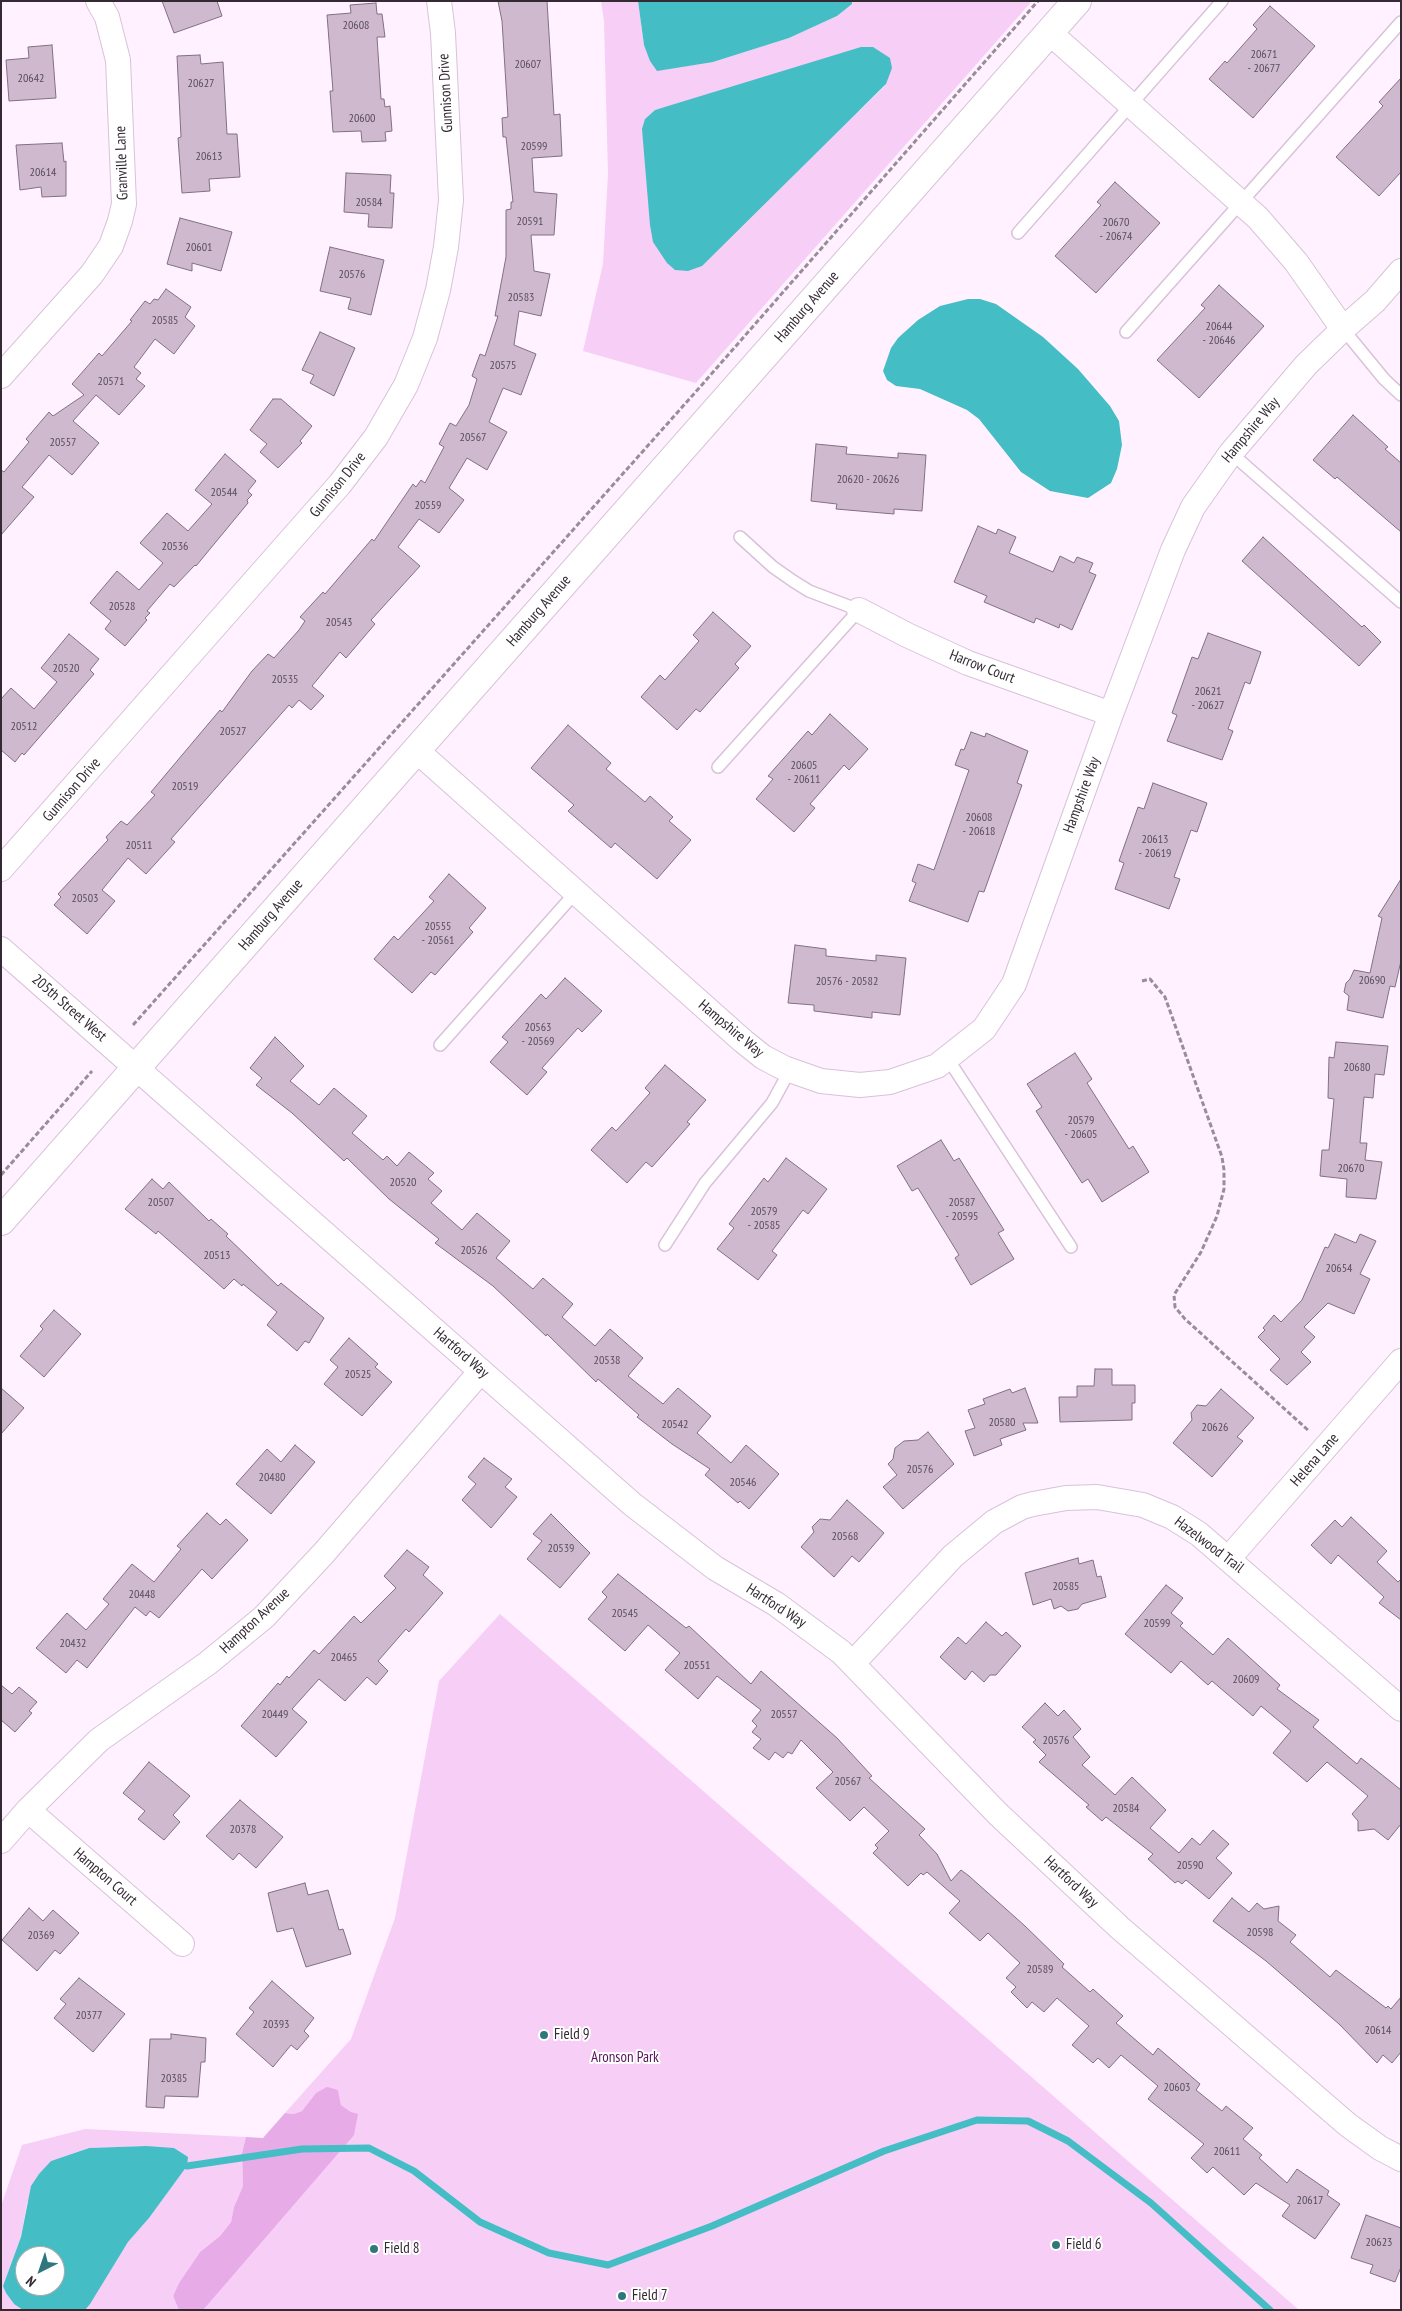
<!DOCTYPE html>
<style>
body{margin:0}
#map{position:relative;width:1402px;height:2311px;overflow:hidden;background:#fff1ff;font-family:"PT Sans Narrow",sans-serif}
canvas{display:block}
.frame{position:absolute;inset:0;border:2px solid #332a33;pointer-events:none}
.north{position:absolute;left:15px;top:2246px;width:50px;height:50px;box-sizing:border-box;background:#fff;border:1px solid #adaaad;border-radius:50%;rotate:221deg;font-size:14px;font-weight:700;line-height:20px;text-align:center;color:#332a33}
.north::after{content:'';display:block;margin:auto;width:18px;height:22px;background:#2e777c;clip-path:polygon(50% 0,100% 100%,50% 72%,0 100%)}
</style>
<div id="map">
<canvas width="1402" height="2311"></canvas>
<div class="frame"></div>
<div class="north">N</div>
</div>
<script>
const ctx = document.querySelector('canvas').getContext('2d');
ctx.lineJoin = 'round';
function paint(path, color) {
  ctx.fillStyle = color;
  ctx.fill(path, 'evenodd');
}
function toPath(rows) {
  const path = new Path2D();
  for (const r of rows) {
    path.moveTo(r[0], r[1]);
    for (let i = 2; i < r.length; i += 2) path.lineTo(r[i], r[i + 1]);
  }
  return path;
}
function stroke(path, color, width, dash) {
  ctx.strokeStyle = color;
  ctx.lineWidth = width;
  ctx.lineCap = dash ? 'butt' : 'round';
  ctx.setLineDash(dash || []);
  ctx.stroke(path);
}
function write(font, color, halo, rows, align = 'center') {
  ctx.font = font + ' "PT Sans Narrow",sans-serif';
  ctx.lineWidth = 4;
  ctx.setLineDash([]);
  ctx.textBaseline = 'middle';
  ctx.strokeStyle = halo;
  ctx.fillStyle = color;
  for (const [text, x, y, turn = 0] of rows) {
    ctx.save();
    ctx.translate(x, y);
    ctx.rotate((+turn || 0) * Math.PI / 180);
    ctx.textAlign = isNaN(turn) ? turn : align;
    if (halo) ctx.strokeText(text, 0, 0);
    ctx.fillText(text, 0, 0);
    ctx.restore();
  }
}
paint(toPath([
 [601,1,638,1,644,45,713,62,789,38,837,16,852,4,852,1,1032,1,696,383,583,351,603,264,608,174,604,21],
 [886,85,859,111,645,119,655,110,675,105],
 [500,1614,1299,2310,203,2310,351,2112,341,2105,338,2090,316,2093,302,2111,294,2114,285,2113,351,2039,395,1918,439,1681],
 [85,2129,246,2137,242,2153,243,2186,234,2207,231,2222,220,2236,200,2252,179,2283,173,2296,179,2310,85,2310,128,2242,149,2218,187,2166,146,2146,88,2148,51,2161,27,2203,21,2237,3,2286,6,2293,14,2304,23,2310,1,2310,1,2206,22,2145]
]), '#f6cef6');
paint(toPath([
 [327,2087,338,2090,341,2105,351,2112,358,2114,354,2135,203,2310,179,2310,173,2296,179,2283,200,2252,220,2236,231,2222,234,2207,243,2186,242,2153,246,2137,263,2138,285,2113,294,2114,302,2111,316,2093]
]), '#e7abe7');
paint(toPath([
 [638,1,852,1,852,4,837,16,789,38,713,62,657,71,650,61,644,45],
 [861,47,873,47,890,58,892,68,886,84,702,266,688,271,675,270,667,263,653,242,650,225,642,129,645,119,655,110],
 [968,299,980,299,996,304,1043,337,1078,369,1110,406,1119,421,1122,445,1117,469,1111,483,1088,498,1050,491,1021,472,979,419,967,410,920,389,896,386,887,380,883,371,891,348,898,338,918,320,940,306],
 [146,2146,174,2148,188,2157,187,2166,149,2218,128,2242,90,2304,85,2310,23,2310,14,2304,6,2293,3,2286,21,2237,31,2186,39,2174,51,2161,89,2148],
 [25,2256,55,2256,55,2286,25,2286]
]), '#44bdc5');
stroke(toPath([
 [187,2166,302,2149,369,2148,414,2171,480,2222,549,2253,608,2265,712,2226,884,2151,977,2120,1028,2121,1068,2141,1151,2203,1270,2310]
]), '#44bdc5', 7);
const building = toPath([
 [162,1,217,1,222,16,174,33,162,1],
 [498,1,547,1,554,115,560,114,562,156,532,158,534,192,557,194,554,235,531,235,534,271,550,274,541,316,519,311,514,345,536,354,521,395,503,388,489,422,507,432,487,470,467,458,449,488,464,500,439,533,419,519,398,547,420,566,371,620,375,624,346,658,340,652,312,686,324,696,311,710,299,700,292,708,289,705,171,839,175,842,146,874,128,858,102,890,115,901,87,934,54,905,61,897,58,894,108,840,106,837,121,821,127,825,155,795,151,792,220,710,222,712,252,671,268,654,274,658,299,630,305,621,300,617,323,592,325,594,372,539,374,541,413,484,416,487,421,480,425,483,444,447,439,444,450,423,456,426,469,405,477,379,472,376,480,354,485,356,498,316,495,316,506,257,506,210,511,209,511,202,513,202,506,137,503,137,502,118,508,117,502,21,498,1],
 [376,3,377,14,382,14,385,37,377,37,381,99,384,99,385,107,390,106,392,131,385,132,386,141,362,142,361,131,333,132,330,91,333,91,327,15,351,13,350,5,376,3],
 [1270,6,1315,46,1253,118,1209,79,1225,61,1227,63,1257,29,1253,25,1270,6],
 [52,45,56,98,9,101,6,60,29,58,28,47,52,45],
 [200,55,201,64,223,62,227,134,237,134,240,177,209,179,210,191,182,193,178,138,181,137,177,56,200,55],
 [1401,78,1401,172,1379,196,1336,157,1383,106,1379,102,1401,78],
 [62,143,64,162,66,161,66,196,42,197,41,187,20,190,16,145,62,143],
 [346,173,391,175,390,193,394,193,392,228,368,227,369,214,344,212,346,173],
 [1115,182,1160,223,1096,293,1055,256,1101,205,1097,202,1115,182],
 [180,218,232,232,221,271,192,263,192,271,167,264,180,218],
 [330,247,384,260,371,315,348,309,351,298,320,291,330,247],
 [1219,285,1264,326,1199,398,1157,360,1205,308,1201,305,1219,285],
 [166,289,191,307,185,317,195,326,174,354,155,339,134,367,141,373,136,379,145,386,119,415,96,395,73,421,99,443,72,475,49,455,22,487,34,497,1,535,1,470,4,472,29,442,26,439,49,412,53,416,84,395,72,384,99,353,102,356,132,321,130,320,145,301,150,304,154,299,158,300,166,289],
 [320,332,355,348,334,396,310,383,314,375,302,370,320,332],
 [273,399,281,399,312,426,300,441,302,443,278,468,260,452,267,444,250,430,273,399],
 [1353,415,1388,447,1385,449,1401,463,1401,532,1337,477,1335,479,1313,460,1353,415],
 [816,444,847,447,846,454,898,458,898,453,926,455,922,511,894,509,894,514,836,509,837,504,811,501,816,444],
 [225,454,256,481,248,491,252,495,247,500,248,503,196,566,195,565,174,587,170,584,147,611,150,613,145,618,147,620,125,646,105,629,111,621,90,603,117,571,139,590,163,563,140,543,167,513,188,531,212,504,195,490,225,454],
 [978,526,996,534,998,529,1016,537,1009,553,1053,572,1060,556,1074,563,1077,557,1093,563,1089,572,1096,575,1072,630,1060,624,1059,628,1036,618,1034,623,984,602,987,596,954,582,978,526],
 [1263,537,1362,627,1364,625,1381,642,1359,666,1242,561,1263,537],
 [713,612,751,646,735,664,739,668,700,712,696,709,677,730,641,697,660,675,665,680,699,641,693,635,713,612],
 [1208,633,1261,652,1250,684,1245,682,1228,729,1233,731,1222,760,1167,741,1177,715,1172,713,1192,657,1198,659,1208,633],
 [69,634,99,659,90,670,94,674,24,755,22,753,15,762,1,750,1,699,11,688,34,709,57,682,41,668,69,634],
 [830,714,868,749,849,770,844,765,810,804,815,808,794,832,756,799,773,779,768,776,808,731,812,735,830,714],
 [568,725,611,763,606,769,645,802,650,796,673,817,669,821,691,840,657,879,615,843,611,848,568,811,574,805,531,768,568,725],
 [971,732,985,737,986,733,1028,751,1017,783,1022,785,984,892,979,891,968,922,909,901,916,883,912,881,918,864,934,870,969,770,955,765,961,749,964,750,971,732],
 [1153,783,1207,803,1197,832,1191,830,1174,877,1180,879,1169,909,1115,889,1124,863,1119,861,1138,807,1144,809,1153,783],
 [449,874,486,908,469,928,473,932,435,975,431,972,412,993,374,959,394,936,398,940,434,901,429,897,449,874],
 [1401,879,1401,961,1395,987,1390,986,1383,1018,1347,1010,1349,996,1344,992,1346,983,1350,979,1354,970,1370,973,1382,918,1378,916,1401,879],
 [795,945,826,949,826,956,876,961,876,955,906,958,900,1015,872,1012,872,1018,814,1011,814,1005,788,1003,795,945],
 [565,978,602,1011,582,1032,578,1028,542,1068,547,1072,527,1095,490,1062,508,1042,502,1037,541,994,546,999,565,978],
 [275,1037,304,1066,290,1081,319,1105,334,1088,367,1116,352,1133,383,1160,387,1156,397,1166,409,1152,434,1173,428,1179,442,1191,431,1203,462,1230,477,1213,510,1241,496,1258,533,1289,543,1278,573,1304,562,1317,595,1346,610,1329,643,1358,628,1376,663,1404,678,1388,711,1416,697,1433,731,1463,746,1445,779,1474,749,1509,740,1501,738,1503,705,1475,710,1469,672,1444,637,1417,639,1415,598,1379,596,1382,547,1334,546,1336,493,1286,435,1243,439,1239,389,1199,347,1158,344,1161,292,1113,256,1085,262,1078,250,1068,275,1037],
 [1336,1042,1388,1046,1384,1075,1375,1074,1373,1098,1364,1097,1360,1143,1367,1143,1365,1160,1382,1162,1376,1199,1346,1197,1347,1179,1320,1176,1322,1150,1329,1150,1334,1099,1328,1098,1329,1057,1334,1058,1336,1042],
 [1075,1053,1092,1079,1087,1083,1129,1149,1133,1146,1149,1172,1102,1202,1088,1179,1082,1183,1036,1111,1042,1107,1027,1084,1075,1053],
 [665,1065,706,1100,687,1122,690,1124,652,1167,646,1162,627,1183,591,1150,612,1127,616,1131,650,1093,645,1088,665,1065],
 [941,1140,954,1161,959,1158,1004,1230,998,1233,1014,1259,971,1285,955,1258,959,1255,918,1188,912,1191,897,1166,941,1140],
 [786,1158,827,1189,808,1214,803,1210,772,1251,777,1255,758,1280,717,1249,734,1228,729,1224,764,1178,768,1182,786,1158],
 [152,1179,163,1189,169,1182,209,1221,211,1219,228,1234,226,1236,278,1286,281,1283,324,1318,309,1343,305,1341,297,1351,267,1325,277,1312,243,1284,242,1286,234,1279,224,1289,158,1231,156,1234,125,1209,152,1179],
 [1335,1234,1356,1243,1360,1234,1376,1241,1360,1274,1370,1279,1354,1314,1328,1303,1304,1327,1315,1337,1301,1352,1311,1362,1287,1385,1270,1370,1280,1359,1258,1337,1265,1330,1263,1328,1274,1315,1281,1322,1302,1300,1325,1247,1328,1248,1335,1234],
 [54,1310,81,1334,44,1377,20,1356,43,1329,40,1326,54,1310],
 [349,1338,378,1364,375,1367,392,1382,362,1416,324,1384,338,1367,330,1360,349,1338],
 [1095,1369,1112,1369,1112,1385,1135,1385,1135,1403,1132,1403,1132,1420,1060,1422,1059,1397,1077,1397,1077,1386,1094,1386,1095,1369],
 [1,1388,24,1408,1,1434,1,1388],
 [1025,1388,1038,1423,1023,1423,1026,1430,1000,1439,1002,1445,974,1456,965,1431,975,1428,968,1410,985,1404,983,1399,1010,1389,1012,1393,1025,1388],
 [1221,1389,1254,1418,1237,1437,1243,1441,1212,1477,1173,1443,1192,1420,1191,1413,1197,1405,1206,1406,1221,1389],
 [928,1432,954,1464,903,1509,883,1487,897,1475,888,1464,893,1459,895,1448,904,1441,918,1440,928,1432],
 [295,1445,315,1462,271,1514,236,1484,267,1449,281,1462,295,1445],
 [484,1458,512,1479,505,1487,517,1497,491,1528,462,1500,476,1484,468,1477,484,1458],
 [847,1500,884,1533,859,1562,852,1556,834,1577,801,1547,814,1532,812,1527,820,1519,830,1520,847,1500],
 [207,1513,220,1525,226,1519,248,1540,212,1579,202,1569,159,1618,150,1611,146,1616,135,1607,87,1668,77,1660,66,1673,36,1648,67,1613,86,1630,109,1604,103,1599,132,1564,154,1582,181,1549,177,1546,207,1513],
 [551,1514,590,1553,560,1588,527,1559,542,1541,533,1534,551,1514],
 [1351,1517,1387,1551,1377,1562,1398,1582,1401,1579,1401,1620,1379,1603,1384,1597,1338,1555,1331,1564,1311,1545,1335,1520,1342,1527,1351,1517],
 [407,1550,429,1567,423,1575,443,1593,409,1632,406,1629,378,1661,388,1671,376,1685,367,1677,345,1701,319,1679,292,1709,307,1722,276,1757,241,1726,278,1683,280,1685,287,1676,289,1678,314,1650,319,1654,354,1616,361,1623,396,1588,384,1576,407,1550],
 [1078,1558,1079,1564,1093,1560,1097,1577,1101,1576,1106,1597,1082,1604,1078,1609,1068,1611,1061,1606,1054,1609,1051,1599,1033,1605,1025,1573,1078,1558],
 [618,1574,686,1628,689,1626,751,1684,761,1671,837,1738,872,1776,869,1778,925,1829,919,1835,937,1854,951,1881,961,1870,969,1876,1025,1926,1064,1964,1062,1967,1090,1992,1093,1989,1123,2016,1116,2023,1153,2055,1158,2048,1200,2084,1196,2090,1222,2111,1226,2106,1253,2128,1243,2139,1262,2155,1259,2158,1287,2183,1297,2169,1329,2191,1327,2195,1340,2204,1315,2239,1282,2216,1290,2205,1256,2183,1244,2195,1213,2167,1207,2173,1191,2158,1204,2144,1148,2099,1158,2086,1121,2055,1109,2068,1098,2058,1093,2063,1072,2045,1089,2026,1057,1998,1044,2012,1032,2002,1027,2008,1011,1992,1016,1987,1006,1978,1020,1963,988,1933,980,1941,949,1913,960,1901,927,1872,923,1875,921,1873,908,1886,873,1853,878,1848,875,1845,889,1831,864,1807,850,1821,816,1788,833,1772,801,1740,792,1754,788,1752,783,1758,775,1752,769,1760,753,1748,761,1739,752,1732,757,1726,752,1721,761,1710,717,1676,698,1699,665,1670,680,1653,648,1625,625,1651,588,1619,607,1597,602,1592,618,1574],
 [1166,1585,1183,1598,1171,1613,1183,1623,1180,1626,1213,1655,1228,1638,1280,1685,1277,1689,1319,1720,1313,1727,1357,1764,1361,1758,1401,1790,1401,1824,1388,1840,1374,1829,1358,1831,1358,1821,1352,1814,1368,1796,1327,1762,1307,1782,1273,1753,1291,1731,1261,1706,1253,1716,1212,1681,1208,1685,1181,1661,1171,1673,1125,1634,1166,1585],
 [986,1622,1002,1636,1006,1632,1021,1646,996,1675,990,1675,984,1682,972,1671,965,1680,940,1657,958,1637,966,1644,986,1622],
 [1,1685,12,1694,19,1687,37,1702,29,1711,32,1713,15,1732,1,1720,1,1685],
 [1045,1703,1058,1716,1064,1710,1081,1729,1073,1737,1090,1757,1082,1765,1115,1795,1132,1777,1166,1810,1150,1828,1179,1853,1192,1838,1200,1845,1213,1830,1229,1844,1216,1858,1232,1873,1209,1899,1186,1880,1182,1884,1178,1881,1175,1883,1148,1859,1153,1854,1106,1817,1102,1821,1086,1807,1089,1805,1039,1762,1046,1755,1033,1742,1036,1740,1022,1727,1045,1703],
 [149,1762,190,1796,173,1815,180,1822,164,1840,138,1819,145,1811,123,1793,149,1762],
 [240,1800,283,1837,256,1868,239,1853,233,1860,206,1836,240,1800],
 [305,1883,308,1895,328,1890,339,1930,343,1929,351,1954,306,1967,293,1928,277,1932,268,1893,305,1883],
 [1232,1898,1249,1912,1257,1903,1264,1909,1279,1906,1278,1921,1296,1935,1290,1942,1330,1977,1336,1970,1386,2008,1388,2006,1391,2009,1401,1997,1401,2052,1392,2063,1383,2055,1377,2063,1339,2024,1266,1961,1213,1921,1232,1898],
 [29,1908,43,1921,53,1910,79,1933,60,1954,55,1950,37,1971,2,1940,29,1908],
 [79,1978,125,2014,93,2052,54,2018,66,2004,60,1999,79,1978],
 [272,1981,314,2018,304,2031,309,2036,297,2050,291,2045,273,2067,236,2034,254,2012,249,2008,272,1981],
 [171,2034,206,2038,205,2062,201,2062,198,2097,165,2096,164,2108,146,2107,150,2039,171,2039,171,2034],
 [1366,2215,1401,2228,1401,2267,1395,2282,1370,2273,1373,2265,1351,2258,1366,2215]
]);
paint(building, '#cfb9cf');
stroke(building, '#836f83', 1);
const service = toPath([
 [1018,233,1222,1],
 [1343,329,1384,379,1401,395],
 [1126,332,1401,22],
 [1231,453,1401,602],
 [718,767,859,610,809,591,793,581,773,567,740,537],
 [440,1045,576,892],
 [948,1059,1071,1247],
 [665,1245,705,1183,772,1103,790,1070]
]);
const minor = toPath([
 [1343,329,1375,301,1401,271],
 [1,376,92,274,111,246,120,221,124,204,118,60,107,17,98,1],
 [859,610,907,635,968,663,1111,714],
 [416,750,743,1041,763,1057,784,1068,821,1081,860,1085,890,1082,937,1066,984,1029,1014,984,1111,714,1173,550,1193,507,1231,453,1306,365,1343,329,1296,262,1258,218,1050,33],
 [1,869,340,484,376,437,406,385,425,338,438,290,446,247,451,200,443,33,439,1],
 [1,949,632,1504,715,1568,776,1604,841,1652,999,1815,1120,1928,1348,2125,1380,2148,1401,2159],
 [1229,1558,1401,1361],
 [853,1663,953,1556,994,1522,1022,1507,1033,1504,1066,1498,1097,1497,1143,1505,1172,1517,1199,1534,1401,1709],
 [28,1810,182,1944],
 [1,1841,28,1810,99,1740,208,1663,264,1617,323,1554,481,1371]
]);
const tertiary = toPath([
 [1,1221,1077,1]
]);
stroke(service, '#d8c2d8', 14);
stroke(minor, '#d8c2d8', 26);
stroke(tertiary, '#d8c2d8', 30);
stroke(toPath([
 [1142,981,1150,979,1165,997,1222,1157,1224,1170,1224,1189,1217,1216,1201,1252,1174,1295,1175,1307,1185,1319,1309,1431],
 [133,1025,700,387,1038,1],
 [1,1175,92,1071]
]), '#998d99', 3, [5, 2.5]);
stroke(service, '#fff', 11);
stroke(minor, '#fff', 24);
stroke(tertiary, '#fff', 28);
for (const [x, y, r, color] of [
 [544,2035,5,"#2e777c"],
 [1056,2245,5,"#2e777c"],
 [374,2249,5,"#2e777c"],
 [622,2296,5,"#2e777c"]
]) {
  const dot = new Path2D();
  dot.arc(x, y, r, 0, 2 * Math.PI);
  ctx.fillStyle = color;
  ctx.fill(dot);
  stroke(dot, '#fff', 2);
}
write('12px', '#5a4e5a', null, [
 ["20608",356,26],
 ["20671",1264,55],
 ["- 20677",1264,69],
 ["20607",528,65],
 ["20642",31,79],
 ["20627",201,84],
 ["20600",362,119],
 ["20599",534,147],
 ["20613",209,157],
 ["20614",43,173],
 ["20584",369,203],
 ["20591",530,222],
 ["20670",1116,223],
 ["- 20674",1116,237],
 ["20601",199,248],
 ["20576",352,275],
 ["20583",521,298],
 ["20585",165,321],
 ["20644",1219,327],
 ["- 20646",1219,341],
 ["20575",503,366],
 ["20571",111,382],
 ["20567",473,438],
 ["20557",63,443],
 ["20620 - 20626",868,480],
 ["20544",224,493],
 ["20559",428,506],
 ["20536",175,547],
 ["20528",122,607],
 ["20543",339,623],
 ["20520",66,669],
 ["20535",285,680],
 ["20621",1208,692],
 ["- 20627",1208,706],
 ["20512",24,727],
 ["20527",233,732],
 ["20605",804,766],
 ["- 20611",804,780],
 ["20519",185,787],
 ["20608",979,818],
 ["- 20618",979,832],
 ["20613",1155,840],
 ["- 20619",1155,854],
 ["20511",139,846],
 ["20503",85,899],
 ["20555",438,927],
 ["- 20561",438,941],
 ["20690",1372,981],
 ["20576 - 20582",847,982],
 ["20563",538,1028],
 ["- 20569",538,1042],
 ["20680",1357,1068],
 ["20579",1081,1121],
 ["- 20605",1081,1135],
 ["20670",1351,1169],
 ["20520",403,1183],
 ["20507",161,1203],
 ["20587",962,1203],
 ["- 20595",962,1217],
 ["20579",764,1212],
 ["- 20585",764,1226],
 ["20526",474,1251],
 ["20513",217,1256],
 ["20654",1339,1269],
 ["20538",607,1361],
 ["20525",358,1375],
 ["20580",1002,1423],
 ["20542",675,1425],
 ["20626",1215,1428],
 ["20576",920,1470],
 ["20480",272,1478],
 ["20546",743,1483],
 ["20568",845,1537],
 ["20539",561,1549],
 ["20585",1066,1587],
 ["20448",142,1595],
 ["20545",625,1614],
 ["20599",1157,1624],
 ["20432",73,1644],
 ["20465",344,1658],
 ["20551",697,1666],
 ["20609",1246,1680],
 ["20449",275,1715],
 ["20557",784,1715],
 ["20576",1056,1741],
 ["20567",848,1782],
 ["20584",1126,1809],
 ["20378",243,1830],
 ["20590",1190,1866],
 ["20598",1260,1933],
 ["20369",41,1936],
 ["20589",1040,1970],
 ["20377",89,2016],
 ["20393",276,2025],
 ["20614",1378,2031],
 ["20385",174,2079],
 ["20603",1177,2088],
 ["20611",1227,2152],
 ["20617",1310,2201],
 ["20623",1379,2243]
]);
write('15px', '#332a33', '#fff', [
 ["Gunnison Drive",446,93,-93],
 ["Granville Lane",122,163,-92],
 ["Hamburg Avenue",807,307,-49],
 ["Hampshire Way",1251,430,-50],
 ["Gunnison Drive",338,485,-51],
 ["Hamburg Avenue",539,611,-49],
 ["Harrow Court",982,667,21],
 ["Gunnison Drive",72,790,-49],
 ["Hampshire Way",1082,795,-70],
 ["Hamburg Avenue",271,915,-49],
 ["205th Street West",69,1008,41],
 ["Hampshire Way",731,1029,40],
 ["Hartford Way",461,1353,41],
 ["Helena Lane",1315,1460,-49],
 ["Hazelwood Trail",1209,1545,37],
 ["Hartford Way",776,1606,33],
 ["Hampton Avenue",255,1621,-43],
 ["Hampton Court",105,1877,41],
 ["Hartford Way",1071,1882,43]
]);
write('15px', '#332a33', '#fff', [
 ["Field 9",554,2035],
 ["Field 6",1066,2245],
 ["Field 8",384,2249],
 ["Field 7",632,2296]
], 'left');
write('15px', '#59135c', '#fff', [
 ["Aronson Park",625,2058]
]);
</script>
